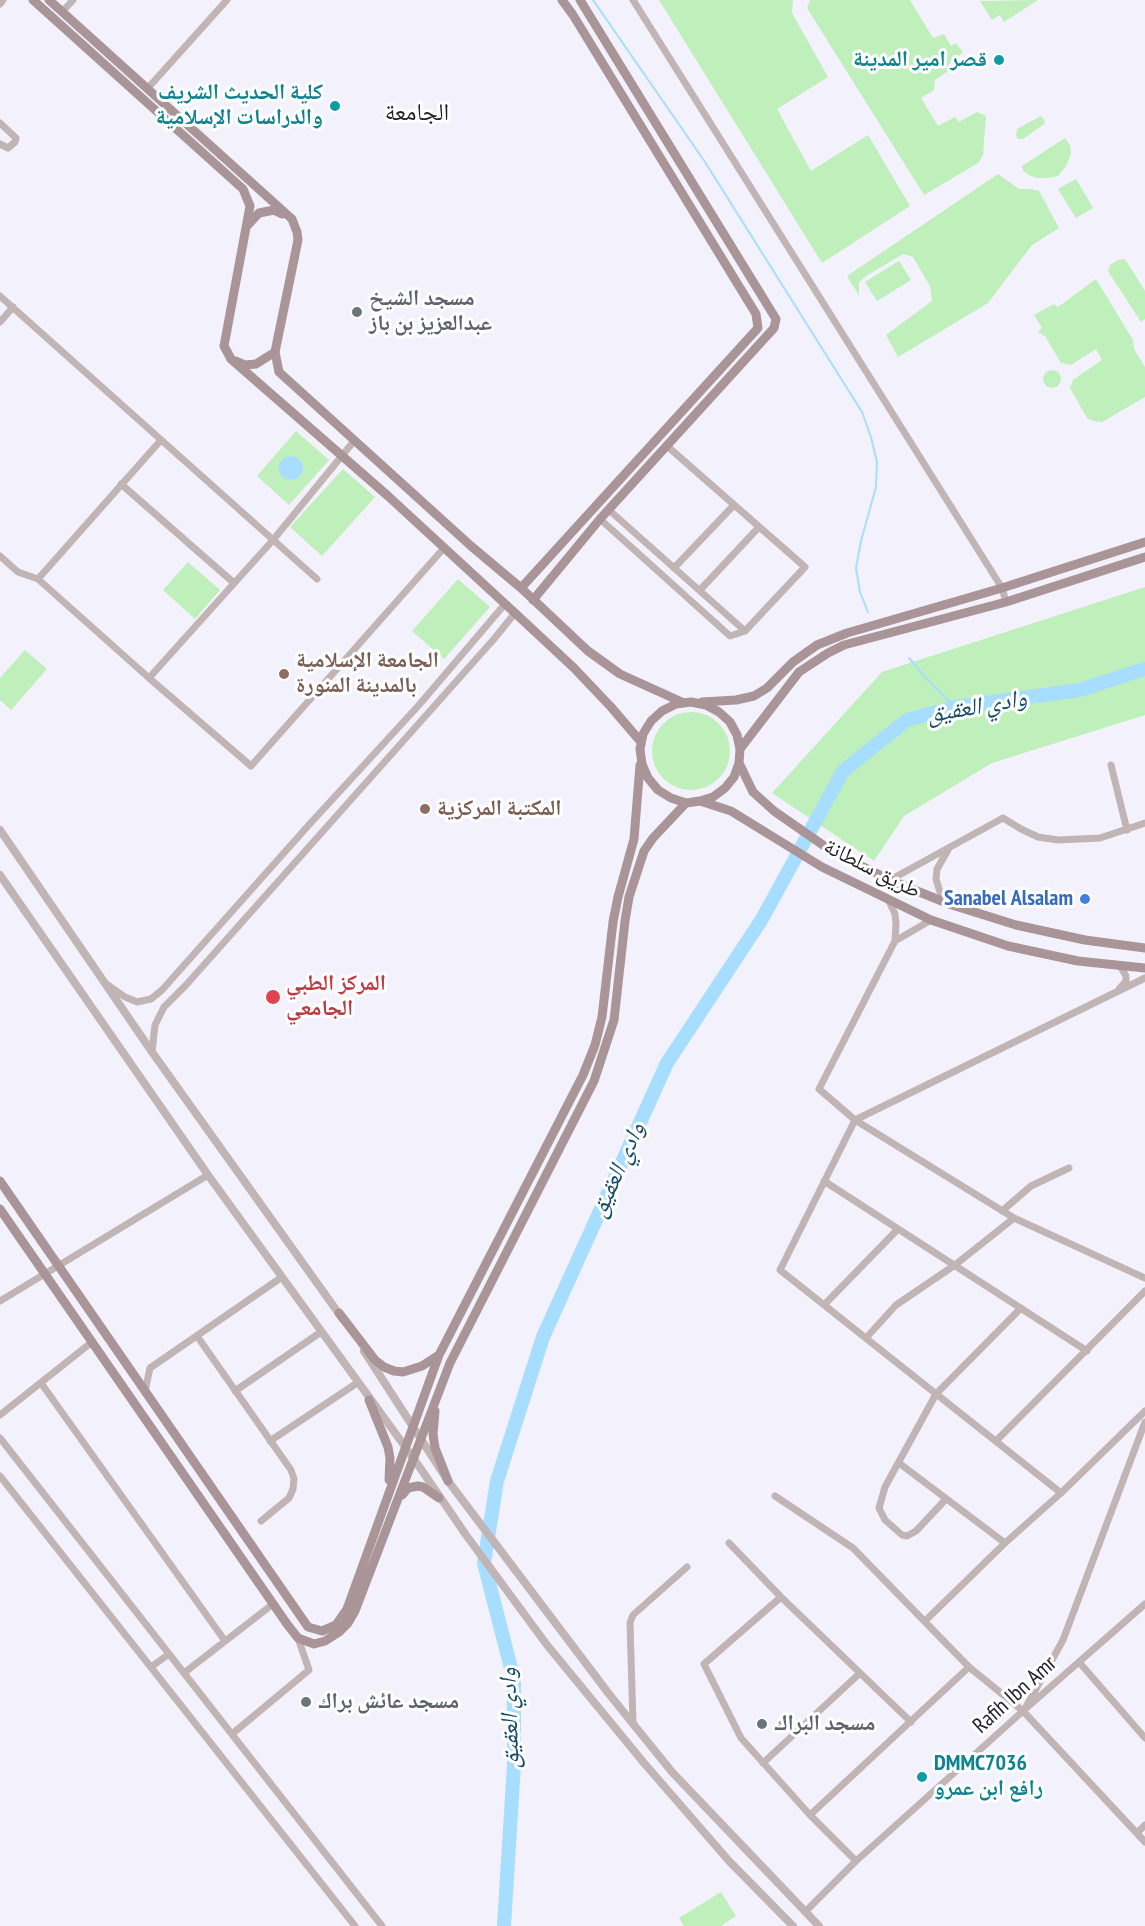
<!DOCTYPE html>
<meta charset="utf-8">
<style>
body{margin:0}
canvas{display:block;background:#f3f1fb}
</style>
<canvas width="1145" height="1926"></canvas>
<script>
const ctx = document.querySelector('canvas').getContext('2d');
ctx.lineJoin = 'round';
function paint(path, color) {
  ctx.fillStyle = color;
  ctx.fill(path, 'evenodd');
}
function toPath(rows) {
  const path = new Path2D();
  for (const r of rows) {
    if (r.length === 3) {
      path.moveTo(r[0] + r[2], r[1]);
      path.arc(r[0], r[1], r[2], 0, 2 * Math.PI);
      continue;
    }
    path.moveTo(r[0], r[1]);
    for (let i = 2; i < r.length; i += 2) path.lineTo(r[i], r[i + 1]);
  }
  return path;
}
function stroke(path, color, width, dash) {
  ctx.strokeStyle = color;
  ctx.lineWidth = width;
  ctx.lineCap = dash ? 'butt' : 'round';
  ctx.setLineDash(dash || []);
  ctx.stroke(path);
}
function write(font, color, halo, rows, align = 'center') {
  ctx.font = font + ' "PT Sans Narrow","Noto Naskh Arabic",sans-serif';
  ctx.lineWidth = 6;
  ctx.setLineDash([]);
  ctx.textBaseline = 'middle';
  ctx.strokeStyle = halo;
  ctx.fillStyle = color;
  for (const [text, x, y, turn = 0] of rows) {
    ctx.save();
    ctx.translate(x, y);
    ctx.rotate((+turn || 0) * Math.PI / 180);
    ctx.textAlign = isNaN(turn) ? turn : align;
    if (halo) ctx.strokeText(text, 0, 0);
    ctx.fillText(text, 0, 0);
    ctx.restore();
  }
}
paint(toPath([
 [659,0,793,0,792,13,828,77,777,109,811,171,868,135,910,206,822,263],
 [810,0,910,0,933,38,944,34,951,46,956,43,963,52,948,65,950,70,935,80,934,90,921,98,938,126,955,117,959,122,977,112,986,116,983,155,978,163,924,195,807,8],
 [1038,0,1004,22,1000,15,992,20,980,1],
 [1041,116,1045,121,1044,124,1023,139,1018,139,1016,136,1017,129],
 [1065,138,1070,145,1071,153,1066,166,1058,176,1048,178,1037,178,1029,175,1023,171,1022,166],
 [998,174,1019,189,1031,189,1039,191,1059,228,1032,245,988,303,898,357,886,335,932,301,930,286,913,257,903,254,866,276,859,282,859,296,847,276],
 [1076,179,1093,208,1076,218,1058,189],
 [1125,259,1145,291,1145,319,1141,322,1108,271,1110,265,1118,260],
 [899,261,911,280,877,301,865,282],
 [1096,279,1133,340,1134,349,1145,367,1145,397,1102,422,1093,421,1087,418,1070,388,1073,380,1102,360,1096,349,1071,365,1061,363,1045,336,1038,332,1042,328,1034,315,1054,304,1058,307],
 [1052,379,9],
 [296,431,329,460,289,505,257,476],
 [343,469,375,497,322,556,290,527],
 [188,562,220,590,195,619,163,590],
 [458,579,490,607,444,659,412,631],
 [1145,587,1145,715,992,763,904,816,874,861,772,793,882,672],
 [25,650,47,669,11,710,0,700,0,678],
 [691,751,39],
 [721,1892,736,1916,721,1926,684,1926,679,1918]
]), '#bfefbb');
paint(toPath([
 [291,468,12]
]), '#a7deff');
stroke(toPath([
 [593,0,705,162,862,412,871,437,877,462,876,487,861,541,856,568,860,592,868,612],
 [909,658,925,677,955,707]
]), '#a7deff', 2);
stroke(toPath([
 [504,1926,514,1765,514,1680,484,1563,497,1481,543,1337,667,1063,762,919,843,771,907,720,955,707,1080,690,1145,669]
]), '#a7deff', 14);
stroke(toPath([
 [633,0,1002,588,1006,602],
 [0,4,3,0],
 [62,12,73,0],
 [148,88,227,0],
 [0,123,16,138,15,142,8,148,0,144],
 [0,296,317,579],
 [0,322,13,307],
 [121,484,234,583],
 [609,510,745,631,805,567,667,446],
 [600,519,730,636,745,631],
 [0,556,18,572,38,579,149,678,273,540,354,441],
 [674,568,734,505],
 [38,579,161,440],
 [700,590,759,527],
 [149,678,251,766,444,548],
 [1111,765,1127,830],
 [948,850,937,869,936,879,940,892,949,904],
 [890,880,1003,818,1021,829,1038,837,1058,840,1100,838,1145,823],
 [889,901,895,914,896,924,895,941,819,1089,855,1120,1014,1218,1145,1278],
 [895,941,931,920],
 [108,985,125,997,137,1002,151,999,162,990,307,827,419,705,505,604],
 [1119,989,1126,981,1126,976,1120,966],
 [152,1052,155,1025,164,1007,186,985,494,639,515,613],
 [824,1181,1087,1351],
 [1002,1211,1031,1186,1069,1168],
 [0,1301,208,1175],
 [824,1305,898,1229],
 [197,1336,291,1470,294,1479,293,1489,289,1498,261,1521],
 [866,1338,896,1305,955,1265,1014,1218],
 [41,1383,225,1641],
 [145,1391,150,1368,282,1277],
 [235,1391,321,1332],
 [0,1415,92,1342],
 [0,1438,382,1926],
 [270,1441,357,1383],
 [996,1441,1145,1291],
 [899,1463,1005,1543],
 [0,1476,355,1926],
 [1061,1493,780,1270,855,1120,1145,978],
 [775,1496,853,1548,969,1667,1023,1711,1145,1842],
 [946,1499,916,1531,907,1536,902,1535,885,1520,879,1508,885,1487,936,1394,1021,1308],
 [729,1543,781,1597,911,1722],
 [781,1597,704,1664,741,1738,810,1815,856,1861],
 [925,1621,1005,1543,1061,1493,1145,1411],
 [1079,1662,1145,1738],
 [151,1667,169,1654],
 [184,1673,273,1604],
 [1026,1707,1063,1640,1145,1422],
 [633,1723,630,1623,633,1615,687,1567],
 [232,1734,309,1670,298,1638],
 [763,1763,860,1673],
 [810,1815,969,1667],
 [1137,1833,1145,1825],
 [805,1912,856,1861,1023,1711,1145,1604]
]), '#c1b4b5', 7);
stroke(toPath([
 [0,830,152,1052,342,1318],
 [0,875,208,1175,414,1459,466,1535,547,1645,644,1763,729,1861,793,1926],
 [364,1351,448,1481,609,1694,672,1772,819,1926]
]), '#c1b4b5', 8);
stroke(toPath([
 [33,0,243,189,250,206,224,346,231,359,388,496,515,613,574,668,611,707,641,742],
 [49,0,292,219,297,232,298,240,275,352,279,372,471,546,521,588,588,651,620,674,684,703],
 [246,227,259,213,274,210,282,214],
 [236,361,245,365,256,364,275,352],
 [521,588,758,328,756,314,573,15,562,0],
 [533,600,600,519,774,328,776,319,580,0],
 [702,702,736,700,754,696,767,688,793,662,817,645,847,633,1002,588,1145,542],
 [740,749,799,672,828,653,844,645,1006,602,1145,557],
 [739,763,753,792,774,811,833,852,890,880,949,904,1016,925,1085,940,1145,948],
 [700,801,731,811,822,867,931,920,1008,946,1078,961,1145,968],
 [0,1181,308,1627,322,1631,336,1625,347,1609,439,1355,583,1075,595,1045,602,1017,613,922,618,897,634,839,640,765],
 [0,1209,287,1624,298,1638,314,1644,325,1641,339,1632,348,1623,355,1611,450,1363,594,1081,614,1020,625,921,629,897,644,851,653,838,686,803,700,801,713,797,725,788,734,777,739,763,740,749,737,735,730,722,719,712,706,705,691,702,676,704,662,711,651,721,643,734,640,749,642,764,648,778,658,790,671,798,686,803],
 [339,1313,375,1360,384,1367,394,1371,403,1372,422,1366,439,1355],
 [369,1400,388,1447,390,1458,389,1480],
 [435,1411,433,1434,435,1448,448,1481],
 [402,1495,408,1488,418,1486,423,1487,439,1498]
]), '#a99597', 9);
for (const [x, y, r, color] of [
 [999,60,6,"#0f9aa8"],
 [335,106,6,"#0f9aa8"],
 [357,312,6,"#6b7280"],
 [284,674,6,"#8d6e63"],
 [425,809,6,"#8d6e63"],
 [1085,899,6,"#3f7fe0"],
 [273,997,8,"#e0444e"],
 [306,1702,6,"#6b7280"],
 [762,1724,6,"#6b7280"],
 [922,1777,6,"#0f9aa8"]
]) {
  const dot = new Path2D();
  dot.arc(x, y, r, 0, 2 * Math.PI);
  ctx.fillStyle = color;
  ctx.fill(dot);
  stroke(dot, '#fff', 2);
}
write('bold 22px', '#0d838f', '#fff', [
 ["قصر امير المدينة",987,60],
 ["كلية الحديث الشريف",323,93],
 ["والدراسات الإسلامية",323,118],
 ["DMMC7036",934,1764,"left"],
 ["رافع ابن عمرو",934,1789,"left"]
], 'right');
write('bold 22px', '#5b616d', '#fff', [
 ["مسجد الشيخ",369,299],
 ["عبدالعزيز بن باز",369,324],
 ["مسجد عائش براك",318,1702],
 ["مسجد البراك",774,1724]
], 'left');
write('bold 22px', '#785e54', '#fff', [
 ["الجامعة الإسلامية",296,661],
 ["بالمدينة المنورة",296,686],
 ["المكتبة المركزية",437,809]
], 'left');
write('22px', '#211f28', '#fff', [
 ["طريق سلطانة",872,869,27],
 ["Rafih Ibn Amr",1015,1695,-42]
]);
write('bold 22px', '#366cbe', '#fff', [
 ["Sanabel Alsalam",1073,899]
], 'right');
write('bold 22px', '#be3a42', '#fff', [
 ["المركز الطبي",286,984],
 ["الجامعي",286,1009]
], 'left');
write('24px', '#211f28', '#fff', [
 ["الجامعة",417,113]
]);
write('italic 24px', '#164d69', '#fff', [
 ["وادي العقيق",977,707,-10],
 ["وادي العقيق",618,1170,-66],
 ["وادي العقيق",510,1718,-92]
]);
</script>
